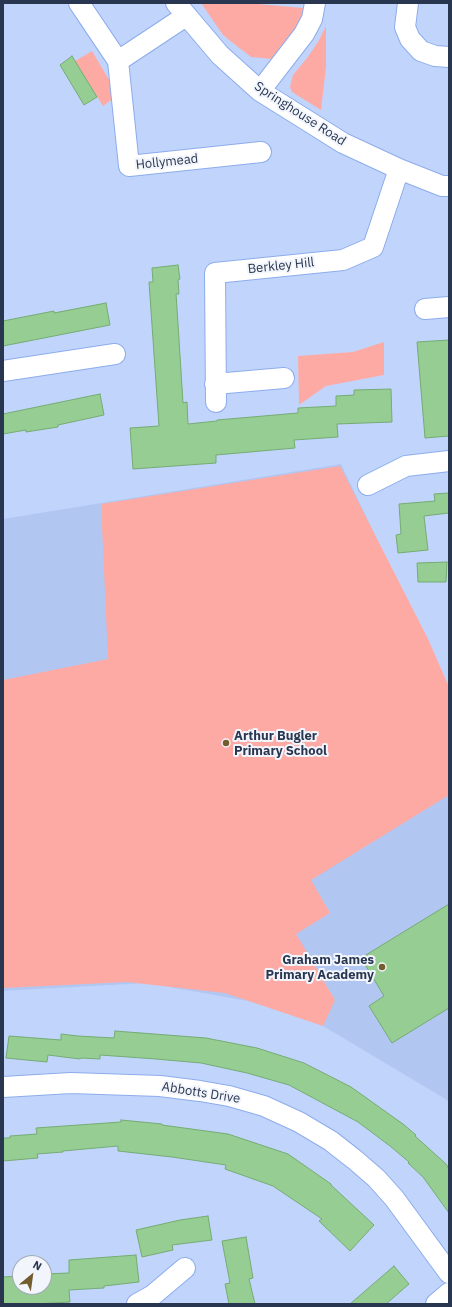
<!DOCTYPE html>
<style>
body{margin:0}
#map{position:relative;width:452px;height:1307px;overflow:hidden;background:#c1d5fc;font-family:"IBM Plex Sans",sans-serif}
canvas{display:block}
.frame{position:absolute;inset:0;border:4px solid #293650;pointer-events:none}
.north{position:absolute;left:12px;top:1255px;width:40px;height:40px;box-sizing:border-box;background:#f2f5fc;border:1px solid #a2a9b7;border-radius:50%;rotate:29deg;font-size:11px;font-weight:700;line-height:16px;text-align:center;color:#293650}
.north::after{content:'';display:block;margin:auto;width:14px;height:18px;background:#745d2d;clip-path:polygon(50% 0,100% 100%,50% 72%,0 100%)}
</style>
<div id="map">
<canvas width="452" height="1307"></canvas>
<div class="frame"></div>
<div class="north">N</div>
</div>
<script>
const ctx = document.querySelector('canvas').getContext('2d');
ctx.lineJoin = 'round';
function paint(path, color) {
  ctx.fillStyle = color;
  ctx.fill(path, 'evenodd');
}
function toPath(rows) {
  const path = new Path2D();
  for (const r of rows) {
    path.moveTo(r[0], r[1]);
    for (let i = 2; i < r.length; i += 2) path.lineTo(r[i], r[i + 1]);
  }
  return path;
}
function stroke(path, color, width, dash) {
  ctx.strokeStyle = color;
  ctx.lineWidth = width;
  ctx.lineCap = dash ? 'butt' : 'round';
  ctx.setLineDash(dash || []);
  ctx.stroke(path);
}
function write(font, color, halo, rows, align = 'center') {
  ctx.font = font + ' "IBM Plex Sans",sans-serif';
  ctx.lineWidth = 4;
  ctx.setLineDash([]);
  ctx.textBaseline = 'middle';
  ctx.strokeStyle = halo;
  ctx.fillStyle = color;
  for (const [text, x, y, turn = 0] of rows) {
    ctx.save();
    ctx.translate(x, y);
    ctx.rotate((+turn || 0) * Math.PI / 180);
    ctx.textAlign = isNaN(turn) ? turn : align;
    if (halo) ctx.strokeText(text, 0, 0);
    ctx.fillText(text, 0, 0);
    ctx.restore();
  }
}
paint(toPath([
 [341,464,449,689,449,1103,447,1100,323,1026,277,1009,248,1001,147,983,3,991,3,519]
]), '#b1c7f2');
paint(toPath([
 [201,3,247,3,314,9,273,59,251,57,238,47,223,35],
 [326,26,326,67,321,110,292,92,290,87,293,75,307,58,318,42],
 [92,51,118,95,103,106,75,61],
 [384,342,384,375,326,386,299,405,298,356,353,352],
 [340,466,428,639,449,687,449,795,311,880,330,913,296,934,335,1000,323,1026,225,993,127,982,3,988,3,680,108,659,101,504]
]), '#feaaa4');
const building = toPath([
 [72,56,97,97,84,105,60,65,72,56],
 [178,265,180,279,178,280,179,294,176,294,177,308,183,403,187,402,188,424,217,421,217,420,298,413,298,408,336,406,336,396,354,395,354,390,391,389,392,422,337,424,338,437,294,440,295,448,216,455,216,463,133,469,130,428,159,426,149,282,153,282,152,268,178,265],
 [106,303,110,325,3,346,3,321,54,311,54,313,106,303],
 [449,340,449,436,425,438,417,342,449,340],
 [100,394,104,415,58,425,58,427,26,432,26,430,3,434,3,414,100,394],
 [449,493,449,513,424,516,428,550,398,553,396,535,401,534,399,504,435,501,434,494,449,493],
 [447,562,446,582,418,582,417,563,447,562],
 [449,904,449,1008,392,1043,369,1006,384,996,361,958,449,904],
 [115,1031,206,1038,257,1048,304,1063,351,1087,403,1124,416,1135,415,1136,446,1164,449,1169,449,1213,423,1177,408,1163,409,1162,390,1146,358,1122,289,1085,247,1073,201,1063,156,1059,100,1055,100,1059,81,1058,80,1059,48,1055,47,1062,6,1058,9,1036,61,1040,61,1034,78,1036,114,1038,115,1031],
 [121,1120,162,1124,162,1125,228,1134,288,1154,331,1184,331,1185,374,1225,350,1251,319,1221,322,1219,273,1186,225,1169,226,1165,172,1157,118,1151,118,1146,63,1151,63,1152,37,1154,38,1158,3,1161,3,1138,10,1138,10,1136,37,1134,36,1128,121,1122,121,1120],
 [208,1216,212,1240,172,1245,173,1250,142,1257,136,1230,180,1220,208,1216],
 [246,1237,253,1278,249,1279,255,1304,229,1304,225,1284,230,1283,222,1241,246,1237],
 [136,1255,139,1282,104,1286,104,1288,69,1290,70,1302,35,1304,3,1304,3,1277,20,1276,20,1287,44,1287,44,1274,69,1273,69,1260,136,1255],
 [394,1266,409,1284,386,1304,350,1304,394,1266]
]);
paint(building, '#95cd93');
stroke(building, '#75ab73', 1);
const street = toPath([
 [79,3,118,61,129,166,261,152],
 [176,3,220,55,260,91,343,143,399,169,442,186,449,186],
 [408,3,405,27,410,39,421,51,435,56,449,57],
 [118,61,186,16],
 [260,91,304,34,312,19,315,3],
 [425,309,449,307],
 [3,371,115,354],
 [215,384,284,378],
 [216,402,215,273,343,260,373,247,399,169],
 [368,485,406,466,449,461],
 [3,1087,71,1083,160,1086,200,1091,229,1096,264,1106,299,1122,331,1141,354,1159,376,1178,394,1198,449,1273],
 [137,1304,153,1295,185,1268],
 [436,1304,449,1293]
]);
stroke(street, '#8dacec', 22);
stroke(street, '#fff', 20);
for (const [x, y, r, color] of [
 [226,743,4,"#745d2d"],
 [382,967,4,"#745d2d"]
]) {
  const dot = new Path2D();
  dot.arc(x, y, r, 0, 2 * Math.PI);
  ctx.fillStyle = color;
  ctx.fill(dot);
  stroke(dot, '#f2f5fc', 1.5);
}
write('13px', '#293650', '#f2f5fc', [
 ["Springhouse Road",300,114,33],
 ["Hollymead",167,162,-6],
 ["Berkley Hill",281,266,-6],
 ["Abbotts Drive",201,1093,9]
]);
write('bold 13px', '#293650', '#f2f5fc', [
 ["Arthur Bugler",234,736],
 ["Primary School",234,751],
 ["Graham James",374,960,"right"],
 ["Primary Academy",374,975,"right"]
], 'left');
</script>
